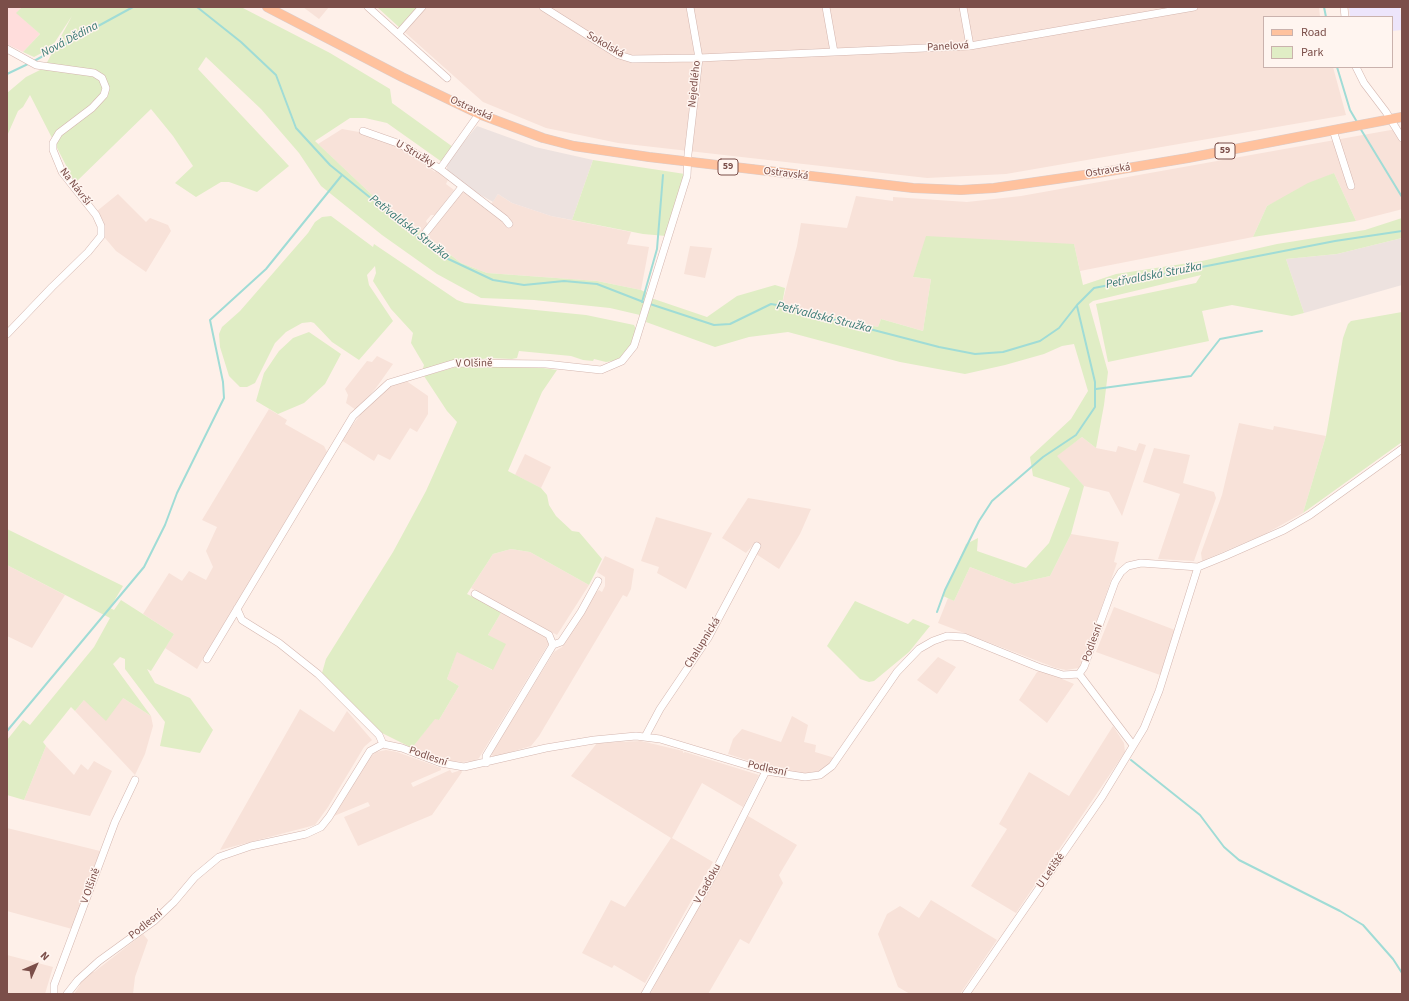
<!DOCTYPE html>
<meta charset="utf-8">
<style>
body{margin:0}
#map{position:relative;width:1409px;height:1001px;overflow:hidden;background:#fef0e9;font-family:"Source Sans 3",sans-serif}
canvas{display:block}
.frame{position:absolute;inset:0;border:8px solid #7b4e49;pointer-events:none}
.legend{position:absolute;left:1263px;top:16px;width:130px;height:52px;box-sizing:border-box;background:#fff5f0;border:1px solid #cab2ad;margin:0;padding:5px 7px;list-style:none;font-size:12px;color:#7b4e49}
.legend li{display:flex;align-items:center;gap:8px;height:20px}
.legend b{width:20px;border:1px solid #cab2ad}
.north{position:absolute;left:16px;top:945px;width:40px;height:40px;-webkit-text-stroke:3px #fff5f0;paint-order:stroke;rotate:45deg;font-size:11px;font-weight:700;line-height:16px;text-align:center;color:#7b4e49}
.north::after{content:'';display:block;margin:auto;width:14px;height:18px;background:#7b4e49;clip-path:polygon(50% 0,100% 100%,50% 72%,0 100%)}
</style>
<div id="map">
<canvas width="1409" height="1001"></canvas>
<div class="frame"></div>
<ul class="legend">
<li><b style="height:5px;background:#ffc29e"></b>Road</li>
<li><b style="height:11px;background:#e0edc5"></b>Park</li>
</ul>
<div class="north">N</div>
</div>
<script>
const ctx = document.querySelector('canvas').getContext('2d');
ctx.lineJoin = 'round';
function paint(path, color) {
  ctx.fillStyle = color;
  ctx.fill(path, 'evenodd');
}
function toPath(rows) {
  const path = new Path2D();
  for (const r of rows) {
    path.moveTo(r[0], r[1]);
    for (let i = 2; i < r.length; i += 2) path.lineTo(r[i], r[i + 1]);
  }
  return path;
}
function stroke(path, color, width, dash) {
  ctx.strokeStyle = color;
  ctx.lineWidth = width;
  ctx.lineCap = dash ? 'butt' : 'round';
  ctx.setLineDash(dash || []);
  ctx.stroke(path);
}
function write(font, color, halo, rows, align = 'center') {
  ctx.font = font + ' "Source Sans 3",sans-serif';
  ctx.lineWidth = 3;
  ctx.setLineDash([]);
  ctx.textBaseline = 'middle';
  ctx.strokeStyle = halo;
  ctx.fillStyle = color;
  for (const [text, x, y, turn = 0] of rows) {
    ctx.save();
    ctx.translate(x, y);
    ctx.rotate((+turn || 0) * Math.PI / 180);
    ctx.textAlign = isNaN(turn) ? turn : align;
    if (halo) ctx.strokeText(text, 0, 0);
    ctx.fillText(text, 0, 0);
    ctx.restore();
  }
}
paint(toPath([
 [303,7,329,7,319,19],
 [418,7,1319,7,1320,17,1264,17,1264,67,1333,67,1346,115,1006,174,927,178,618,143,546,128,483,102,400,28],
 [1402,128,1402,209,1399,210,1356,221,1334,173,1267,206,1253,237,1080,271,1074,244,913,277,931,279,923,331,881,319,878,327,782,304,797,246,801,223,847,228,856,196,893,201,893,197,967,202,1021,196],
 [342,129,359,132,398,146,435,172,436,170,448,180,446,184,454,190,435,215,431,215,426,221,428,225,422,233,371,194,318,144],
 [465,192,490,206,498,194,512,203,551,216,631,232,627,244,649,247,641,290,597,281,487,273,461,263,426,236,461,193],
 [118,194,146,222,150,218,168,225,171,231,146,272,116,251,105,238,104,222,97,211],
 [690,246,712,248,705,278,684,274],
 [377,356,393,364,376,388,356,410,346,403,348,395,345,389,367,361,372,362],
 [405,380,428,396,428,414,417,432,410,428,390,460,378,454,374,461,341,440,364,410,388,386],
 [269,409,287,420,285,424,324,446,327,452,197,669,165,648,174,634,143,614,169,573,182,581,189,571,206,580,213,567,206,551,217,527,202,520],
 [1239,423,1273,430,1274,426,1326,436,1303,513,1265,534,1202,561,1201,553,1222,495],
 [1082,437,1096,448,1116,452,1118,446,1136,451,1139,443,1146,445,1122,516,1109,492,1084,486,1056,456],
 [1154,448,1190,455,1183,483,1214,492,1216,498,1194,561,1158,559,1180,494,1143,482],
 [525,454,551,467,541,488,515,475],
 [748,498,811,509,800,534,779,569,756,554,760,548,754,544,746,553,722,538],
 [656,517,712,533,686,589,657,573,659,567,641,561],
 [1071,534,1119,542,1114,562,1117,563,1082,663,1079,668,1066,670,1056,668,938,623,948,598,954,601,970,567,1014,584,1050,576],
 [511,549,530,552,589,585,557,635,471,588,493,554],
 [605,556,634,569,631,589,627,597,623,595,539,736,531,746,494,757,491,754,554,652,562,647,588,606,593,595,599,590,602,592,605,586,605,577,597,572],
 [7,565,65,595,32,648,7,636],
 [1114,607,1175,630,1160,675,1096,652],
 [502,611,548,637,549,643,479,758,475,761,462,762,441,760,412,748,435,718,439,720,459,686,447,679,457,651,492,670,488,635],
 [938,657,956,667,937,694,917,680],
 [1039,669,1074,684,1047,723,1019,700],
 [123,698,151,716,153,726,145,754,135,775,75,711,84,700],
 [300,709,334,732,347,711,372,740,364,747,328,807,315,825,220,850],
 [792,716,808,725,804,742,816,745,815,752,835,758,823,770,807,774,770,768,728,754,733,739,742,729,781,742],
 [1113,726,1124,743,1125,752,1016,913,971,886,1007,829,999,824,1029,772,1069,796],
 [641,741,683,751,683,753,685,752,759,775,743,807,702,783,672,838,713,862,645,983,614,965,612,968,582,953,611,900,625,907,671,838,571,776,597,743],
 [46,746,74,775,81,764,88,770,94,761,112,771,90,816,24,800],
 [386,750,397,752,441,768,441,770,411,783,413,787,450,770,452,773,461,770,462,772,432,815,358,846,344,817,370,806,368,802,334,816,370,757,376,752],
 [748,816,797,845,779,875,783,883,749,944,740,939,708,994,650,994,692,914],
 [7,828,100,851,72,929,7,911],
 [931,900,997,940,960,994,910,994,898,987,878,934,887,914,900,906,919,918],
 [143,934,148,940,135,977,133,994,74,994,80,985,78,983,91,970,94,972],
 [7,955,53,967,45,994,7,994]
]), '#f8e2d9');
paint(toPath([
 [7,7,22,7,17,13,40,34,23,52,7,44]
]), '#ffdddc');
paint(toPath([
 [477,126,535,147,593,160,572,220,551,216,512,203,498,194,493,202,465,186,447,172,447,162],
 [1402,238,1402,285,1304,313,1286,259,1337,254]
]), '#ede2df');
paint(toPath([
 [1349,7,1400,7,1402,30,1392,31,1392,17,1350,17]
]), '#ede5fb');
paint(toPath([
 [22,7,241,7,330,53,390,89,392,103,453,147,442,162,387,123,365,118,350,118,315,141,371,194,461,263,487,273,597,281,641,290,647,293,640,315,610,308,534,300,481,298,437,274,382,235,321,186,299,153,261,109,206,57,198,69,289,166,257,192,229,182,221,182,196,197,175,183,193,166,173,136,151,109,75,183,30,95,23,107,18,111,7,136,7,93,26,77,44,68,72,16,51,48,34,57,23,52,40,34,16,13],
 [377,7,418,7,400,28],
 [593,160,685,174,666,236,643,234,572,220],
 [1334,173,1356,221,1253,237,1267,206,1308,183],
 [331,216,373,247,374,244,457,300,465,303,586,315,634,325,638,333,632,347,620,360,606,362,594,359,593,361,583,360,571,356,519,351,517,358,512,359,489,358,454,363,422,372,424,365,411,343,413,333,391,309,373,281,376,273,375,266,367,275,369,285,393,321,359,360,332,342,314,323,311,322,302,323,286,332,275,343,255,383,247,387,240,387,229,376,220,347,219,334,222,327,240,311,308,233,315,222,322,217],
 [1402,218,1402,238,1337,254,1286,259,1304,313,1292,316,1232,305,1202,311,1209,341,1108,362,1096,304,1196,283,1201,275,1093,301,1089,304,1108,372,1104,405,1096,448,1082,437,1057,456,1084,486,1071,534,1050,576,1014,584,970,567,954,601,943,596,966,544,978,538,977,551,1026,568,1049,543,1070,488,1033,476,1030,457,1071,419,1088,391,1074,344,1062,346,1044,354,1005,365,965,374,900,362,788,332,749,337,715,347,646,322,651,298,707,317,737,296,775,285,785,288,782,304,878,327,881,319,923,331,931,279,913,277,926,236,1074,244,1083,285,1116,274,1202,261,1277,244,1365,230],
 [1402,312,1402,442,1303,513,1326,436,1343,338,1348,324,1351,321],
 [309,332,341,354,325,384,304,403,278,414,256,401,264,373,279,351,293,338],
 [509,363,557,370,542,392,508,471,541,488,547,495,549,505,556,516,572,531,579,532,602,559,589,585,530,552,511,549,493,554,467,594,502,611,488,635,506,644,493,670,457,652,447,679,459,686,439,720,435,719,412,748,380,732,322,673,326,659,393,552,426,491,457,422,447,411,424,376,456,367],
 [7,529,123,586,110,608,114,610,121,600,174,634,151,671,147,669,155,683,190,698,213,730,200,753,160,746,165,722,125,669,125,659,120,657,113,664,151,716,123,698,106,721,84,700,75,711,71,707,43,742,46,746,24,800,7,795,7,740,23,720,30,725,94,647,110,618,7,565],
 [855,601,908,624,913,619,930,626,909,652,874,681,869,682,860,679,827,646]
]), '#e0edc5');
stroke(toPath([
 [197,7,241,42,276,75,296,128,330,165,442,256,493,280,524,285,564,281,597,284,646,303],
 [1324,7,1326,17],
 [34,61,133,7],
 [1337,67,1350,110,1357,122],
 [7,74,30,63],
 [1360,128,1402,197],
 [642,302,657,249,663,175],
 [650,304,714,325,730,324,771,304,777,305,939,347,975,354,1003,352,1040,341,1059,328,1077,305,1094,288,1335,241,1402,231],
 [1096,389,1191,376,1220,339,1262,331],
 [937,612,945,590,979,521,992,501,1043,457,1076,435,1095,407,1095,382,1077,306],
 [7,731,144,567,165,525,177,493,224,398,223,382,210,320,266,269,342,175],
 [1131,760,1200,815,1224,847,1239,860,1340,911,1363,925,1393,959,1402,973]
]), '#a0dcd6', 2);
const minor = toPath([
 [368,7,447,78],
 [543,7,619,55,632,59,699,58,970,46,1194,7],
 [826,7,834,52],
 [963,7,970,46],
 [1344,7,1345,17],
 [398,34,422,7],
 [7,49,36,65,94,73,102,78,106,88,104,95,92,108,59,133,53,143,53,150,62,172,96,215,101,226,101,236,88,252,52,287,7,334],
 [1356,67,1364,83,1386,112,1402,138],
 [1333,130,1351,186],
 [363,131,400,144,440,169,505,219,509,224],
 [440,169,479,114],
 [426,232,462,187],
 [475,594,549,635,553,645,486,756,486,763],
 [237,609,242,620,279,643,318,674,379,735,383,744],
 [553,645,561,642,581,612,598,581],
 [207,659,353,416,389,383,455,363,546,364,601,370,622,361,634,346,687,176,688,154,699,58,690,7],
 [1079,674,1133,745],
 [645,737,660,709,708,638,757,546],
 [54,994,54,985,115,822,135,780],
 [67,994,78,980,99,961,154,921,174,902,195,877,219,857,251,846,306,834,321,827,329,817,370,751,383,744,402,748,441,763,464,767,546,748,594,740,636,736,660,739,766,771,805,777,820,775,832,766,897,672,919,649,933,641,947,636,964,637,1038,667,1063,675,1079,674,1084,667,1115,582,1121,572,1128,566,1141,563,1198,567,1225,556,1284,530,1310,515,1402,449],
 [645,994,716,870,766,771],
 [966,994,1102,797,1144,728,1159,691,1198,567]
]);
const major = toPath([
 [267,7,402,77,479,114,543,138,574,146,649,157,913,188,961,190,994,188,1098,173,1188,158,1402,117]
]);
stroke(minor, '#d4b6af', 8);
stroke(major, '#dacdcc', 10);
stroke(minor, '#fff', 7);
stroke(major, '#ffc29e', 9);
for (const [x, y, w] of [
 [1225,151,20],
 [728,167,20]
]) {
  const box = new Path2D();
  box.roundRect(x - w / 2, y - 8, w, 16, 3);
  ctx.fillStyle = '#fff5f0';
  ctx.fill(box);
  stroke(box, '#7b4e49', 1);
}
write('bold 10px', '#7b4e49', null, [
 ["59",1225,151],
 ["59",728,167]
]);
write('11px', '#7b4e49', '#fff5f0', [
 ["Sokolská",605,45,30],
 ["Panelová",948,47,-3],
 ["Nejedlého",695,84,-84],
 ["Ostravská",471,109,24],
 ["U Stružky",415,154,30],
 ["Ostravská",1108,171,-9],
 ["Ostravská",786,174,7],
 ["Na Návrší",75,187,52],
 ["V Olšině",474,364,-1],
 ["Chalupnická",703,643,-58],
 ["Podlesní",1093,643,-70],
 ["Podlesní",428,757,19],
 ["Podlesní",767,769,13],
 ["U Letiště",1051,871,-55],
 ["V Gaďoku",708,884,-61],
 ["V Olšině",91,886,-70],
 ["Podlesní",146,925,-39]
]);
write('italic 12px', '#387973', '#fff5f0', [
 ["Nová Dědina",70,40,-28],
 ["Petřvaldská Stružka",409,228,38],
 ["Petřvaldská Stružka",1154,276,-11],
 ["Petřvaldská Stružka",824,318,14]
]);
</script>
